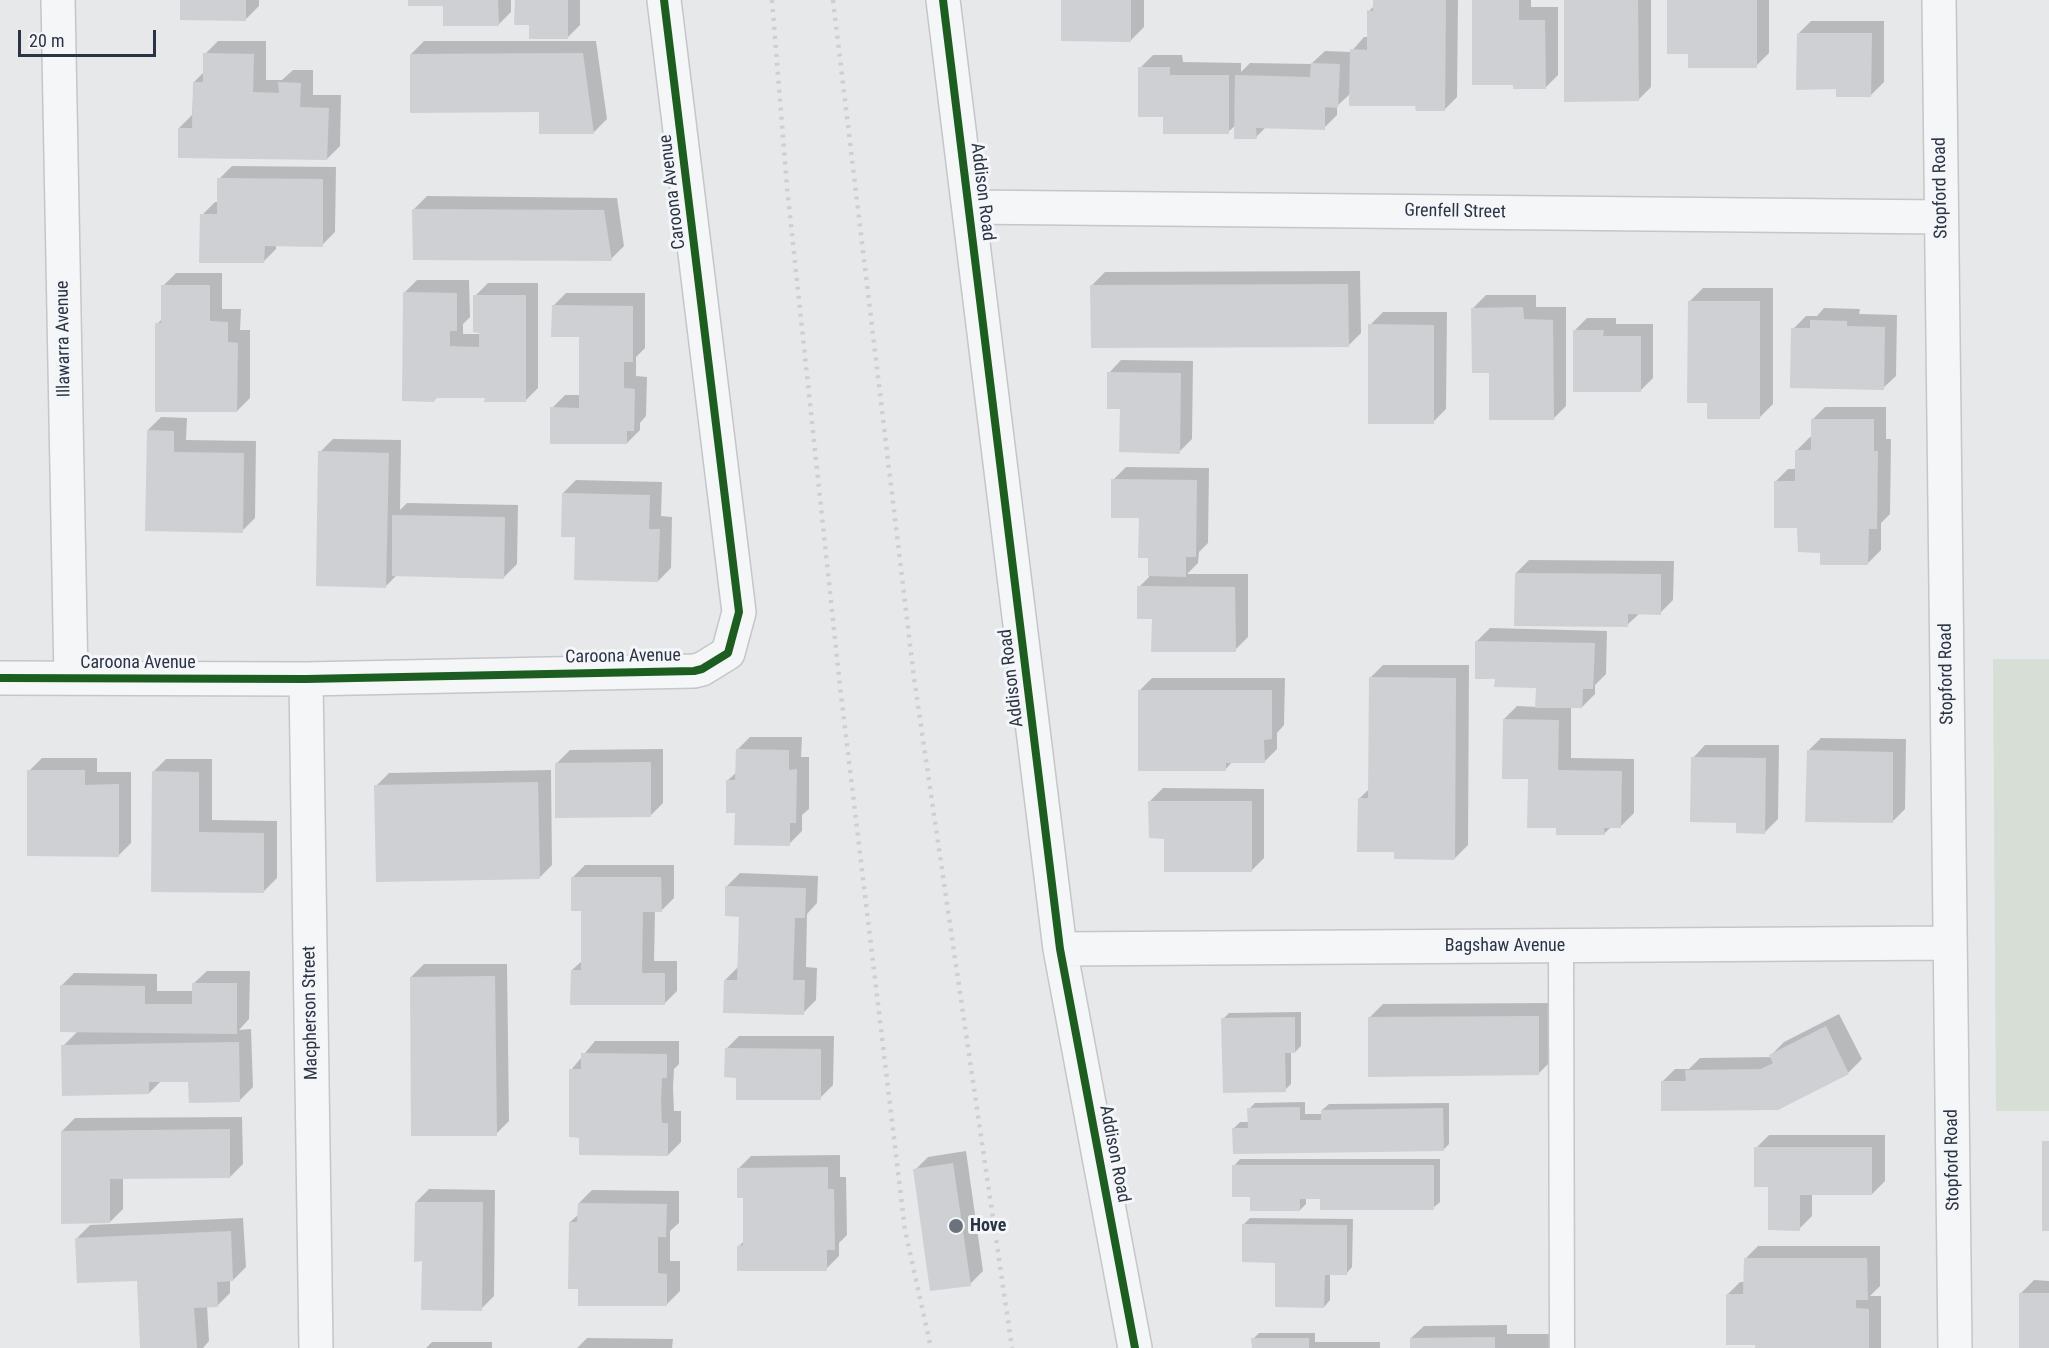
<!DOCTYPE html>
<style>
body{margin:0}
#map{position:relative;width:2049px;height:1348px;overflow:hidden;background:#e6e8ea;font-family:"Roboto Condensed",sans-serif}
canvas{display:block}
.scale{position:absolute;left:18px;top:30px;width:138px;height:27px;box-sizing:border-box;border:3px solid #2b3445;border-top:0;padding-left:8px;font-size:18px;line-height:21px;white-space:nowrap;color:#2b3445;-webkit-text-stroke:4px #f4f6f9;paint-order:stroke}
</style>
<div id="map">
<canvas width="2049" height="1348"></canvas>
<div class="scale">20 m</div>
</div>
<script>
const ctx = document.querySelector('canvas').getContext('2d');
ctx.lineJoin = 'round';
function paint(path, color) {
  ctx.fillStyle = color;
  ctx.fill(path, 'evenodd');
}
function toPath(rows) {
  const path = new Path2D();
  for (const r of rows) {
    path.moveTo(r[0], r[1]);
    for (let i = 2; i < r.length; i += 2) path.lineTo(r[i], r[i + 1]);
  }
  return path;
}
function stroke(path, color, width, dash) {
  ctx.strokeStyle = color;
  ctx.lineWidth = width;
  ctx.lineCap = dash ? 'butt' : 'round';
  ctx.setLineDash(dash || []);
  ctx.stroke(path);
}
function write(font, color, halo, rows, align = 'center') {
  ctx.font = font + ' "Roboto Condensed",sans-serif';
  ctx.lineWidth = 6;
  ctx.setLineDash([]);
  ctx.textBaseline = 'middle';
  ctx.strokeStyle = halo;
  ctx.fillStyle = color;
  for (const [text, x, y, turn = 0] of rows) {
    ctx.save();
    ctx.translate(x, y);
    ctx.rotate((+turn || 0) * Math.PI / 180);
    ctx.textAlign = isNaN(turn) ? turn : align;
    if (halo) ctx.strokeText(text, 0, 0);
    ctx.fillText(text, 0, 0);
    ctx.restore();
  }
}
paint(toPath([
 [1993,659,2049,659,2049,1111,1996,1111]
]), '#d6ded6');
paint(toPath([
 [181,0,259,0,259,6,246,19],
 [409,0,511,0,511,12,498,25,444,5],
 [516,0,580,0,580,25,567,38,531,23],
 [1062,0,1144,0,1144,27,1131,40],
 [1375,0,1458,0,1457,97,1444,110,1351,93,1337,106,1337,115,1324,128,1266,127,1256,137,1236,125,1228,132,1164,116,1140,68,1153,55,1182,55,1183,62,1241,63,1241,72,1250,63,1311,64,1325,51,1351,52,1364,37,1368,37,1369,11,1375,5],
 [1474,0,1531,0,1531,7,1558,7,1558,75,1545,88,1514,84],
 [1566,0,1651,0,1651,87,1638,100],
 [1669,0,1769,0,1769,53,1756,66],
 [1811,21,1884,21,1884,82,1871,95,1798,34],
 [218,41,266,41,266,80,282,80,293,70,313,70,313,95,341,95,340,146,327,159,179,128,192,115,194,82,205,71,205,54],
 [424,41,596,41,607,119,594,132,541,132,541,111,411,54],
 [232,166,336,167,335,232,322,245,276,245,276,249,263,262,202,215,215,202,219,202,219,179],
 [427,196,617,198,624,246,611,259,414,209],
 [1360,271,1361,333,1348,346,1092,285,1105,272],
 [176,273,222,273,222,309,241,309,240,330,250,330,250,398,237,411,157,324,162,319,163,286],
 [417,280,469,280,470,317,463,324,463,334,485,334,475,296,488,283,538,283,538,388,525,401,486,397,438,397,434,400,404,293],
 [1703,288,1773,288,1773,404,1760,417,1690,301],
 [566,293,645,293,645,348,636,357,636,376,647,377,646,416,640,423,640,430,627,443,552,408,565,395,580,395,581,336,553,306],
 [1486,295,1536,295,1536,307,1566,307,1566,406,1553,419,1491,372,1473,308],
 [1824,308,1860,309,1859,314,1897,315,1896,376,1883,388,1793,329,1806,316,1817,316],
 [1383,312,1447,312,1446,409,1433,422,1370,325],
 [1587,318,1616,318,1616,324,1653,324,1653,378,1640,391,1574,331],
 [1121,360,1193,361,1192,439,1179,452,1109,373],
 [1825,407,1886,407,1886,439,1891,439,1890,514,1881,523,1881,550,1868,563,1821,551,1799,527,1775,482,1788,469,1797,469,1797,450,1810,437,1812,437,1812,420],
 [161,417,187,418,186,440,256,441,255,518,242,531,148,430],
 [333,439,401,440,400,510,407,503,518,505,517,564,504,577,397,575,386,586,320,452],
 [1126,467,1209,468,1208,543,1199,552,1198,563,1187,574,1248,574,1248,637,1235,650,1153,618,1139,587,1149,577,1149,556,1140,517,1113,480],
 [576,480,662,482,661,516,672,517,671,568,658,581,576,536,563,493],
 [1529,560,1674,561,1673,600,1660,613,1640,613,1627,625,1516,573],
 [1490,628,1607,631,1606,674,1595,685,1595,694,1582,707,1571,707,1571,758,1634,759,1634,813,1621,826,1612,826,1604,834,1558,827,1529,778,1504,719,1517,706,1537,707,1537,687,1496,678,1477,641],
 [1383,665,1469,665,1468,845,1455,858,1395,850,1360,798,1370,788,1370,678],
 [1152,678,1285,678,1284,725,1277,733,1277,749,1264,762,1233,761,1225,770,1139,691],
 [750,737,802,737,801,757,809,757,809,809,802,815,802,831,789,844,736,812,728,780,737,772,737,750],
 [1821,738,1906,739,1905,809,1892,822,1808,751],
 [1705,745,1779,745,1778,819,1765,832,1693,758],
 [663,749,663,803,650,816,557,763,570,750],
 [42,758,97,758,97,772,131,772,131,843,118,856,29,771],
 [166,759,212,759,212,820,277,821,277,878,264,891,152,890,153,772],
 [551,770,552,865,539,878,376,786,389,773],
 [1163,788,1264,789,1264,858,1251,871,1150,801],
 [585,865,674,865,674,898,661,911,655,911,654,961,677,961,677,991,664,1004,572,970,583,960,583,910,572,878],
 [740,873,818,876,817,903,807,914,806,967,817,968,816,1000,803,1013,725,980,738,967,741,915,727,886],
 [424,964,507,964,509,1121,496,1134,411,977],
 [207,971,250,971,249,1019,239,1030,251,1029,253,1087,240,1100,190,1080,161,1081,149,1093,63,1046,78,1031,61,986,74,973,157,974,157,991,194,991,194,983],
 [1551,1003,1552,1060,1539,1073,1370,1017,1383,1004],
 [1301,1012,1301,1046,1295,1052,1291,1052,1291,1084,1285,1090,1223,1019,1229,1013],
 [1839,1014,1862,1059,1849,1072,1777,1109,1662,1082,1675,1069,1689,1069,1700,1058,1772,1057,1771,1055,1784,1042],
 [739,1036,834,1036,833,1085,820,1098,738,1076,726,1049],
 [595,1041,679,1041,679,1064,674,1069,673,1088,674,1111,681,1111,681,1142,668,1155,571,1070],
 [1305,1102,1305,1114,1323,1114,1322,1110,1329,1104,1449,1103,1449,1144,1443,1150,1234,1128,1240,1122,1249,1122,1249,1109,1255,1103],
 [242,1117,243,1164,230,1177,123,1177,123,1209,110,1222,62,1131,75,1118],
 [1769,1135,1885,1135,1885,1181,1872,1194,1812,1194,1812,1216,1799,1229,1770,1186,1756,1148],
 [966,1151,983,1271,970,1284,915,1170,928,1157],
 [840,1155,840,1177,846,1177,847,1235,839,1243,839,1256,826,1269,739,1246,745,1240,744,1196,738,1169,751,1156],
 [1240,1159,1440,1159,1440,1202,1433,1208,1322,1197,1306,1197,1306,1204,1300,1210,1251,1195,1234,1166],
 [429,1189,495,1190,494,1296,481,1309,423,1260,416,1202],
 [592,1190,679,1191,679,1223,670,1231,670,1261,680,1261,680,1291,667,1304,579,1288,570,1222,579,1214,579,1203],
 [243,1218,246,1267,233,1280,230,1280,230,1293,217,1306,207,1306,209,1341,203,1348,141,1348,138,1279,77,1238,90,1225],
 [1250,1218,1353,1219,1352,1267,1346,1274,1330,1273,1330,1300,1324,1307,1277,1261,1244,1224],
 [1758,1246,1880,1246,1880,1286,1870,1296,1881,1296,1881,1348,1757,1348,1727,1295,1740,1282,1745,1282,1745,1259],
 [2034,1280,2049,1281,2049,1348,2020,1348,2021,1293],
 [1507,1325,1507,1334,1552,1334,1552,1348,1411,1348,1411,1338,1424,1326],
 [1259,1333,1315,1333,1315,1342,1380,1342,1380,1348,1253,1348,1253,1339],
 [587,1338,673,1339,672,1348,577,1348],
 [432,1342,492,1342,492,1348,426,1348]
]), '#0003');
paint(toPath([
 [180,0,246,0,246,21,180,20],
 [408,0,498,0,499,26,443,26,443,6,408,6],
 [515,0,568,0,568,39,529,39,529,25,514,25],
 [1061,0,1131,0,1131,42,1061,41],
 [1373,0,1446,0,1445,111,1416,111,1415,106,1349,106,1350,49,1367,50,1367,10,1373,11],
 [1472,0,1519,0,1519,20,1545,20,1546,89,1513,89,1513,85,1472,85],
 [1564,0,1638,0,1639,101,1564,102],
 [1667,0,1757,0,1757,68,1688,68,1688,54,1667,54],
 [1797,33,1872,33,1871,97,1836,97,1836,89,1796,90],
 [203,53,254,54,253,92,279,93,278,82,301,83,300,107,329,108,327,160,178,158,178,128,192,128,193,82,203,82],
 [583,53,594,134,539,134,539,112,410,113,410,54],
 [1311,63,1340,64,1338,108,1325,107,1325,130,1256,128,1257,139,1234,139,1235,75,1310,77],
 [1138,67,1170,67,1170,75,1229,75,1229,134,1163,134,1163,117,1138,117],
 [217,178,323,179,323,247,265,246,264,263,199,263,200,214,217,214],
 [412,209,604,210,612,261,413,260],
 [1348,284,1349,347,1091,348,1090,285],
 [161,285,210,285,210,321,228,322,228,342,238,343,237,412,155,412,155,323,161,323],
 [403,292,457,293,457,331,450,331,450,346,479,347,479,333,473,332,473,295,526,295,526,402,484,402,485,398,435,398,434,402,402,401],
 [1688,301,1760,301,1760,419,1707,419,1707,403,1687,403],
 [552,305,633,306,633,362,624,362,624,388,635,389,634,431,627,431,627,444,550,444,550,407,579,408,579,337,551,337],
 [1523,307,1524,319,1553,320,1554,420,1489,420,1489,373,1472,373,1471,308],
 [1810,320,1847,321,1847,326,1885,327,1884,390,1790,388,1791,328,1810,328],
 [1368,324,1434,325,1434,424,1368,424],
 [1573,330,1604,330,1603,336,1641,336,1641,392,1573,392],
 [1107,372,1181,373,1180,454,1119,452,1120,409,1107,409],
 [1811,419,1874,419,1874,451,1878,451,1877,529,1869,529,1868,565,1820,565,1820,553,1798,552,1797,528,1774,528,1774,481,1795,481,1795,450,1811,450],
 [147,430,174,431,174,452,244,453,243,533,145,531],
 [318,451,389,453,386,588,316,586],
 [1111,479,1197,480,1196,557,1186,557,1186,577,1148,576,1148,558,1138,558,1139,518,1111,518],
 [562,493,650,495,649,529,660,529,658,582,574,580,575,537,561,537],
 [392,515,505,517,504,579,392,576],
 [1515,573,1661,574,1661,615,1628,614,1628,627,1514,626],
 [1137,586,1235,587,1236,652,1151,652,1152,619,1137,619],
 [1475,641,1595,643,1593,689,1583,689,1582,708,1535,708,1536,688,1494,687,1495,679,1475,679],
 [1369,677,1456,678,1455,860,1394,859,1394,852,1357,852,1358,798,1368,798],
 [1138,690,1272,690,1272,739,1264,740,1265,763,1226,763,1226,771,1138,771],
 [1503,719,1559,720,1558,770,1622,771,1621,828,1604,828,1605,835,1556,835,1556,828,1527,828,1528,779,1502,779],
 [736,749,789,750,789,770,797,769,796,823,790,823,790,846,734,845,735,813,726,813,726,780,735,780],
 [1807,750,1893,752,1893,823,1805,822],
 [1691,757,1766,758,1765,834,1736,833,1736,823,1690,822],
 [651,762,651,817,555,818,555,763],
 [27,770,85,770,85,785,119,784,119,857,27,856],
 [152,771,199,772,199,832,264,833,264,893,151,892],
 [538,782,540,879,376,882,374,785],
 [1148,801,1252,801,1252,872,1164,872,1164,839,1149,838],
 [571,877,661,877,662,912,643,912,642,973,665,973,665,1005,570,1005,571,970,581,970,581,911,571,911],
 [725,886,806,888,805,918,795,918,793,980,805,980,804,1015,723,1013,724,980,737,980,739,917,725,916],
 [495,976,497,1136,411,1136,410,977],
 [192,983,237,983,237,1034,60,1032,60,985,145,986,145,1004,192,1004],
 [1539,1016,1539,1075,1368,1077,1368,1017],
 [1295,1017,1295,1053,1285,1053,1286,1092,1223,1093,1221,1018],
 [1826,1026,1849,1074,1778,1110,1661,1111,1661,1081,1686,1081,1685,1070,1761,1069,1773,1063,1769,1055],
 [239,1042,240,1102,189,1103,188,1082,149,1082,149,1094,62,1096,61,1045],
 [725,1048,821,1049,821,1100,736,1100,736,1078,724,1077],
 [581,1053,667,1054,667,1078,662,1078,661,1102,662,1123,668,1123,668,1156,579,1155,579,1138,569,1137,569,1069,581,1069],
 [1300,1107,1300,1120,1321,1120,1321,1110,1443,1108,1444,1151,1233,1154,1232,1128,1248,1128,1247,1108],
 [230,1129,230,1178,110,1179,110,1223,61,1224,61,1131],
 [2042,1141,2049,1141,2049,1231,2042,1231],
 [1754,1147,1872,1147,1872,1195,1800,1195,1800,1231,1768,1230,1768,1187,1754,1187],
 [953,1163,971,1286,930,1291,913,1169],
 [1232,1165,1434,1165,1434,1210,1320,1210,1320,1199,1300,1199,1300,1211,1250,1211,1250,1197,1232,1197],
 [828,1167,828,1189,834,1189,835,1250,827,1250,827,1271,737,1271,737,1246,743,1245,743,1198,737,1198,737,1168],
 [415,1202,483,1202,482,1311,421,1310,422,1261,414,1262],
 [578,1203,667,1204,666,1237,658,1237,658,1273,667,1274,667,1306,578,1306,578,1289,568,1289,569,1222,577,1222],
 [1242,1224,1347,1225,1347,1275,1325,1275,1324,1308,1275,1307,1275,1263,1242,1262],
 [231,1231,233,1281,217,1282,218,1307,194,1308,197,1348,140,1348,137,1281,77,1283,75,1238],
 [1744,1258,1867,1258,1868,1300,1856,1300,1856,1308,1869,1309,1869,1348,1755,1348,1755,1345,1726,1345,1726,1294,1743,1294],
 [2019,1293,2049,1293,2049,1348,2019,1348],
 [1495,1337,1495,1348,1410,1348,1410,1338],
 [1251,1338,1309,1338,1309,1348,1252,1348]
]), '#ced0d3');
const lane = toPath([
 [1561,945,1562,1348]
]);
const street = toPath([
 [58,0,71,678],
 [943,0,1060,949,1135,1348],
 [1939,0,1955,1348],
 [969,207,1941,217],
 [0,678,306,679,694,671,702,669,728,653,739,612,664,0],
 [306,679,316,1348],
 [1060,949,1950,943]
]);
stroke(lane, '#c4c6c8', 27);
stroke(street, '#c4c6c8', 36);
stroke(lane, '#f5f6f7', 24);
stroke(street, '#f5f6f7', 33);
stroke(toPath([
 [772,0,787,187,840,686,905,1230,931,1348],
 [833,0,914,678,1012,1348]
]), '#cecfd2', 4.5, [3, 6]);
stroke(toPath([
 [943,0,1060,949,1135,1348],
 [0,678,306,679,694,671,702,669,728,653,739,612,664,0]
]), '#1b5e20', 8);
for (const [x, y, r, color] of [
 [956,1226,8,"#6c737f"]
]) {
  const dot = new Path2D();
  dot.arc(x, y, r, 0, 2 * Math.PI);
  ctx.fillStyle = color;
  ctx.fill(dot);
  stroke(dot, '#f4f6f9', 2);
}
write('18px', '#2b3445', '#f4f6f9', [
 ["Stopford Road",1941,188,-91],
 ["Caroona Avenue",673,192,-97],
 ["Addison Road",982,192,83],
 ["Grenfell Street",1455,212,1],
 ["Illawarra Avenue",64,339,-91],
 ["Caroona Avenue",623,657,-1],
 ["Caroona Avenue",138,663],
 ["Stopford Road",1947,674,-91],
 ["Addison Road",1012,678,-97],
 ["Bagshaw Avenue",1505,946],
 ["Macpherson Street",311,1013,-91],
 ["Addison Road",1114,1154,79],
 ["Stopford Road",1953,1160,-91]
]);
write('bold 18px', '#2b3445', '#f4f6f9', [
 ["Hove",970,1226]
], 'left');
</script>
